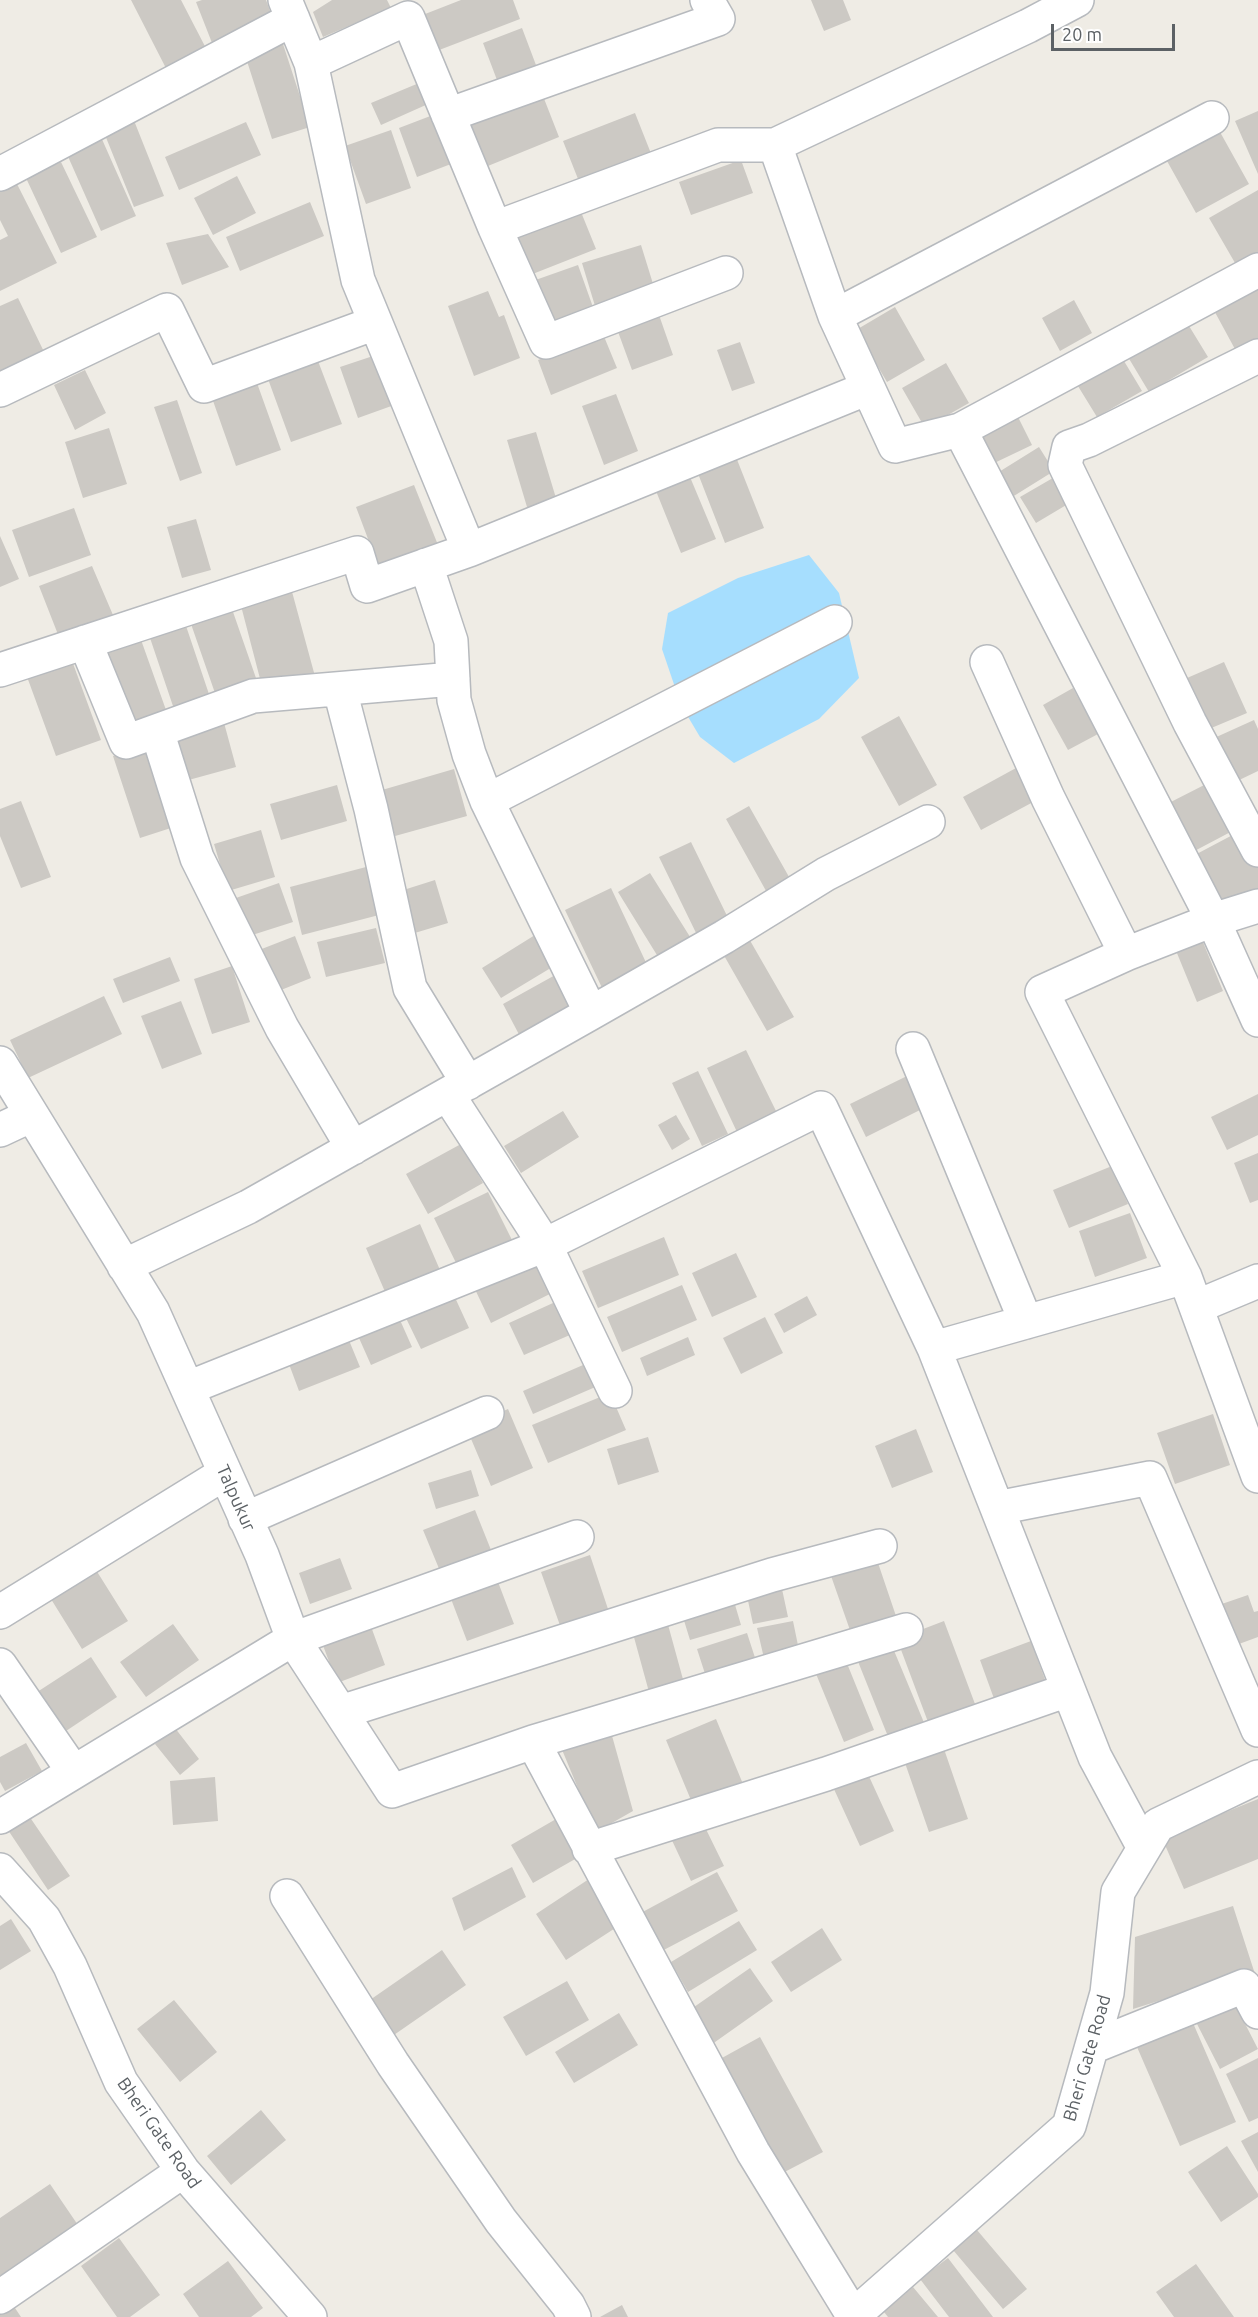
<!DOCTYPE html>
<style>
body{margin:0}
#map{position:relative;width:1258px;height:2317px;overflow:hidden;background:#efece5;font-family:Ubuntu,sans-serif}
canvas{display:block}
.scale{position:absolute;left:1051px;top:24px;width:124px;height:27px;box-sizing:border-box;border:3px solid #5c6165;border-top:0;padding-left:8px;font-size:18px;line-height:21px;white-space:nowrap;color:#5c6165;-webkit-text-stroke:4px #fff;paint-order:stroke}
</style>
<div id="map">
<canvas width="1258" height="2317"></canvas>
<div class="scale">20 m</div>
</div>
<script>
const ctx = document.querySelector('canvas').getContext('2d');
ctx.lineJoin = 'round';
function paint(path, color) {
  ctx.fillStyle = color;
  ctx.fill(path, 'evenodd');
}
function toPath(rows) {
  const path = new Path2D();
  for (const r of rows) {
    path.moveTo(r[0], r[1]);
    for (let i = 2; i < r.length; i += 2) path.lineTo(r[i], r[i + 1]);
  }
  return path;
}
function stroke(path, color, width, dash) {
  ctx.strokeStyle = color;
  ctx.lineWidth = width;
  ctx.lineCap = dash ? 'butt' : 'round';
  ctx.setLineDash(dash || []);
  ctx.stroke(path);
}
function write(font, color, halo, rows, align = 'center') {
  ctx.font = font + ' Ubuntu,sans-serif';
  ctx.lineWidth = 4.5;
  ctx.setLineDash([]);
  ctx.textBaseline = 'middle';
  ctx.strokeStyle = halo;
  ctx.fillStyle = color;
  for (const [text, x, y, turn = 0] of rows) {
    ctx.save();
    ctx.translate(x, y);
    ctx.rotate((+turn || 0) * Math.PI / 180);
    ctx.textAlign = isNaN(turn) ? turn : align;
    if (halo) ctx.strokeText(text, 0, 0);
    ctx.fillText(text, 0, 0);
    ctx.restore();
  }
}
paint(toPath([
 [809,555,839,593,859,678,819,719,734,763,700,737,681,705,662,649,668,613,738,578]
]), '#a6defe');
paint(toPath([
 [131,0,181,0,210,56,170,76],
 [202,0,266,0,275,24,214,48,196,2],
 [332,0,387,0,391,8,323,37,313,12],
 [461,0,513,0,520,19,434,52,420,16],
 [811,0,843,0,851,20,824,31],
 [522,28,539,73,500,88,483,43],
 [283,44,310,127,272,139,245,55],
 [419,83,428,104,381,125,371,103],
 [543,96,559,137,483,168,466,126],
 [1258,111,1258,174,1235,121],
 [635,113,652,156,580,184,563,141],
 [433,115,451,164,417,177,399,128],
 [133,118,164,196,134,207,103,130],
 [246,122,261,155,179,190,165,157],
 [391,130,411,188,366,204,345,146],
 [1220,132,1249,184,1196,213,1167,161],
 [101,137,136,216,101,231,66,152],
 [741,160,753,193,691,215,679,182],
 [61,162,97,237,61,253,26,178],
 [237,176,256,213,213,235,194,198],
 [17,184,57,263,0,291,0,240,8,236,0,220,0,192],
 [1258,190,1258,266,1242,275,1209,218],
 [310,202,324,236,240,271,226,237],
 [581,212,596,249,525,277,510,241],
 [208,234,229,267,182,285,166,243],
 [641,245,654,287,595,306,582,263],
 [578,265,594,310,544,328,527,283],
 [1258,277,1258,339,1236,351,1210,303],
 [488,291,499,317,504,315,520,358,474,376,448,306],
 [18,298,47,358,4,378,0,371,0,306],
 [1074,300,1092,333,1060,351,1042,318],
 [895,307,925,360,887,382,856,330],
 [659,315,673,355,632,370,617,329],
 [1186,321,1208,357,1149,392,1128,357],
 [603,334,617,368,551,395,538,360],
 [740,342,755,383,732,391,717,350],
 [1118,351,1142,391,1097,417,1073,378],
 [379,354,397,404,358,418,340,367],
 [318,361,342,424,291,442,268,379],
 [946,363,969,403,925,428,902,388],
 [85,370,106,413,75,430,54,385],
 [257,383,281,450,236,466,212,398],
 [616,394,638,451,604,465,582,406],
 [177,400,202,473,180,481,154,407],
 [1014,409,1032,445,988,466,970,431],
 [109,428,127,484,83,498,65,442],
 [536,432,559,508,530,517,507,440],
 [1039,447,1054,471,1009,499,994,475],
 [736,457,764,528,725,543,697,471],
 [1058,475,1073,501,1036,523,1020,497],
 [690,477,716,539,681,553,656,491],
 [414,485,438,545,379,568,356,507],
 [74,508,91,555,29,577,12,530],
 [196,519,211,570,182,578,167,527],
 [0,536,19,579,0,587],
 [92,566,113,615,59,637,39,586],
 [291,588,316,680,264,694,240,602],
 [232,609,257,681,216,696,191,624],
 [184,620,212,703,176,715,148,632],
 [140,637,166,710,126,724,100,650],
 [71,658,101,740,56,756,26,674],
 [1224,662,1247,713,1209,729,1187,678],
 [1073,688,1098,734,1068,750,1043,705],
 [899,716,937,785,899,806,861,737],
 [223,719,236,767,185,781,171,733],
 [1254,720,1258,729,1258,771,1233,783,1212,739],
 [151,744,177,826,140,838,113,756],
 [1016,768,1035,801,981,830,963,797],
 [454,769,467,816,395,836,382,790],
 [1216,779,1240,827,1185,856,1161,807],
 [337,785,347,821,281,840,270,804],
 [21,801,51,877,21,888,0,836,0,809],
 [749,806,793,884,770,898,726,819],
 [261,830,275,877,228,891,214,844],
 [1242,830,1258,865,1258,893,1216,911,1191,857],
 [691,842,731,924,699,939,659,857],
 [366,867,379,915,302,935,290,887],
 [650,873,692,940,660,960,618,892],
 [435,880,448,923,408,935,394,893],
 [279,883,293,922,246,937,233,899],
 [611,888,650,971,604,992,565,910],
 [376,928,385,963,326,977,317,942],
 [1198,930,1223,991,1197,1002,1172,941],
 [535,935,554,966,501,998,482,968],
 [295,936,311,978,271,994,254,952],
 [748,937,794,1017,767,1031,722,952],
 [170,957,180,981,123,1003,113,979],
 [232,966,250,1022,212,1034,194,979],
 [557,974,579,1013,524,1044,503,1004],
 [104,996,122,1034,28,1078,10,1040],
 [181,1001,202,1054,162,1069,141,1016],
 [746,1050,777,1113,737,1132,707,1068],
 [698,1071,728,1134,702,1146,672,1083],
 [907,1076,924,1108,866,1137,850,1104],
 [1258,1094,1258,1135,1227,1150,1211,1117],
 [563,1111,579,1137,521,1173,504,1146],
 [676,1115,690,1139,672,1150,658,1125],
 [461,1144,483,1183,428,1214,406,1174],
 [1258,1153,1258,1200,1250,1203,1234,1163],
 [1112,1166,1128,1204,1069,1228,1053,1190],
 [488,1192,514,1244,460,1271,434,1218],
 [1130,1213,1147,1258,1095,1277,1079,1231],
 [420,1224,440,1270,386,1294,366,1248],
 [664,1237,679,1275,598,1308,582,1271],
 [538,1251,558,1290,491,1323,472,1283],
 [736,1253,757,1297,712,1317,692,1273],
 [682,1285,697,1320,622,1352,607,1317],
 [452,1291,469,1328,421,1349,404,1314],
 [807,1296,817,1315,784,1333,774,1314],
 [564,1298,579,1331,524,1355,509,1323],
 [396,1311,412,1347,371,1365,355,1329],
 [765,1317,783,1353,741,1374,723,1338],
 [346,1333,360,1367,299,1391,286,1356],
 [688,1337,695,1355,647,1376,640,1358],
 [590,1362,600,1385,533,1414,523,1391],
 [610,1393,626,1430,548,1463,532,1425],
 [508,1409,533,1468,491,1486,466,1427],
 [1213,1414,1230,1465,1175,1484,1157,1433],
 [916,1429,933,1472,892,1488,875,1446],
 [648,1437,659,1472,618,1485,607,1449],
 [471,1470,479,1496,436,1509,428,1483],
 [475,1510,491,1550,440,1571,423,1530],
 [590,1555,610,1615,562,1631,541,1572],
 [876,1557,896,1616,851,1633,830,1573],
 [340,1558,352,1589,310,1604,299,1573],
 [91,1562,128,1621,82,1649,46,1591],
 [495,1574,514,1624,467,1641,448,1591],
 [782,1589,788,1617,753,1624,747,1596],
 [1248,1595,1254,1612,1258,1611,1258,1637,1228,1648,1213,1607],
 [733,1598,741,1625,690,1640,682,1614],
 [369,1621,385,1665,337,1683,321,1640],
 [667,1621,684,1683,649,1692,632,1630],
 [793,1621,801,1660,766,1667,757,1628],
 [944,1621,975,1704,928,1722,897,1639],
 [173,1624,199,1660,146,1697,120,1662],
 [747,1633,759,1670,709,1686,697,1649],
 [890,1641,925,1725,889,1739,855,1654],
 [1031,1641,1048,1688,997,1707,980,1660],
 [844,1656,874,1730,844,1742,814,1669],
 [91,1657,117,1697,57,1737,31,1696],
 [716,1719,743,1784,693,1805,666,1740],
 [609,1725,633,1811,596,1832,558,1740],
 [175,1728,199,1759,180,1775,155,1744],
 [26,1743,42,1771,5,1791,0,1782,0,1757],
 [944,1749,968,1819,929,1832,905,1763],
 [867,1772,894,1831,860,1846,833,1787],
 [215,1777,218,1821,173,1825,170,1781],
 [1258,1799,1258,1859,1184,1889,1162,1838],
 [27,1813,70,1876,48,1890,6,1827],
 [563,1815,584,1854,533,1883,511,1845],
 [701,1819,724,1866,691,1881,669,1834],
 [512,1867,526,1897,464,1931,452,1898],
 [717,1872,738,1911,658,1953,637,1915],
 [589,1879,620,1925,566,1960,536,1914],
 [1233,1906,1254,1971,1133,2009,1135,1937],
 [11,1919,31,1951,0,1970,0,1926],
 [739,1921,757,1950,688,1992,671,1962],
 [822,1928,842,1960,791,1992,771,1962],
 [442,1950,466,1985,391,2037,367,2002],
 [750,1968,773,2001,708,2047,684,2014],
 [567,1981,589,2020,526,2056,503,2017],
 [174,2000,217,2052,180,2082,137,2029],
 [1235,2004,1258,2049,1220,2069,1197,2024],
 [619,2013,638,2045,574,2083,555,2052],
 [1193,2023,1236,2122,1180,2146,1137,2047],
 [760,2037,823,2152,773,2178,711,2064],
 [1258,2058,1258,2118,1249,2122,1226,2074],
 [261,2110,286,2140,231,2185,207,2156],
 [1258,2132,1258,2172,1241,2141],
 [1227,2146,1258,2194,1258,2197,1221,2222,1188,2172],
 [50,2184,82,2231,5,2283,0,2275,0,2218],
 [977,2230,1027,2289,1003,2309,953,2250],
 [119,2238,160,2295,130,2317,117,2317,81,2266],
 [948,2258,993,2317,949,2317,920,2279],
 [228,2261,263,2308,251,2317,199,2317,183,2294],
 [1196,2264,1234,2317,1174,2317,1156,2292],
 [913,2287,938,2317,888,2317,884,2312],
 [13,2305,21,2317,0,2317,0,2314],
 [622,2305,628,2317,600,2317]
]), '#ccc9c4');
const street = toPath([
 [285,0,311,63,358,280,469,550],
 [311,63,408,18,495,228,546,342,726,273],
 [448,115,718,19,707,0],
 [775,145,1028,26,1077,0],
 [0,174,293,19],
 [495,228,718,145,775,145,835,316,895,446,960,430,1258,270],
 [835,316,1212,118],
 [1258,356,1089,440,1069,447,1065,465,1190,723,1258,850],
 [0,390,167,310,204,386,375,323],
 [960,430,1213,920,1258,1020],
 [426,565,451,641,454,700,469,754,487,801,591,1013],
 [85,642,126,742,253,696,453,679],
 [987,662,1048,798,1126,954],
 [0,670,357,553,367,586,469,550,868,388],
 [340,690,371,809,410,988,468,1083],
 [157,731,197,858,282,1028,353,1148],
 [487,801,835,622],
 [1258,906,1213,920,1126,954,1042,992,1185,1277,1258,1476],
 [913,1049,1026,1322],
 [0,1063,153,1312,262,1555,293,1639,0,1817],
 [448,1095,545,1245,615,1391],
 [0,1130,32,1115],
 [124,1266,248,1207,591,1013,724,937,826,874,928,822],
 [1196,1307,1258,1281],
 [934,1348,1185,1277],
 [188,1388,545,1245,821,1108,934,1348,1095,1757,1144,1848],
 [997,1508,1150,1478,1258,1730],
 [245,1519,487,1413],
 [577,1537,293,1639,392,1791,533,1742,906,1630],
 [0,1612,225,1473],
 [0,1665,73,1771],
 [341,1712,772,1575,880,1546],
 [533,1742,753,2152,854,2317],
 [589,1849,826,1774,1068,1690],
 [0,1870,44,1919,70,1966,121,2082,183,2171,310,2317],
 [287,1896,393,2064,501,2221,568,2305,574,2317],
 [1092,2047,1244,1986,1258,2012],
 [0,2297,183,2171],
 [852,2317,1069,2126,1107,1993,1118,1892,1158,1825,1258,1777]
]);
stroke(street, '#b7babe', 36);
stroke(street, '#fff', 33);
write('18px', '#5c6165', '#fff', [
 ["Talpukur",236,1498,66],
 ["Bheri Gate Road",1087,2058,-74],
 ["Bheri Gate Road",159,2133,55]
]);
</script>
